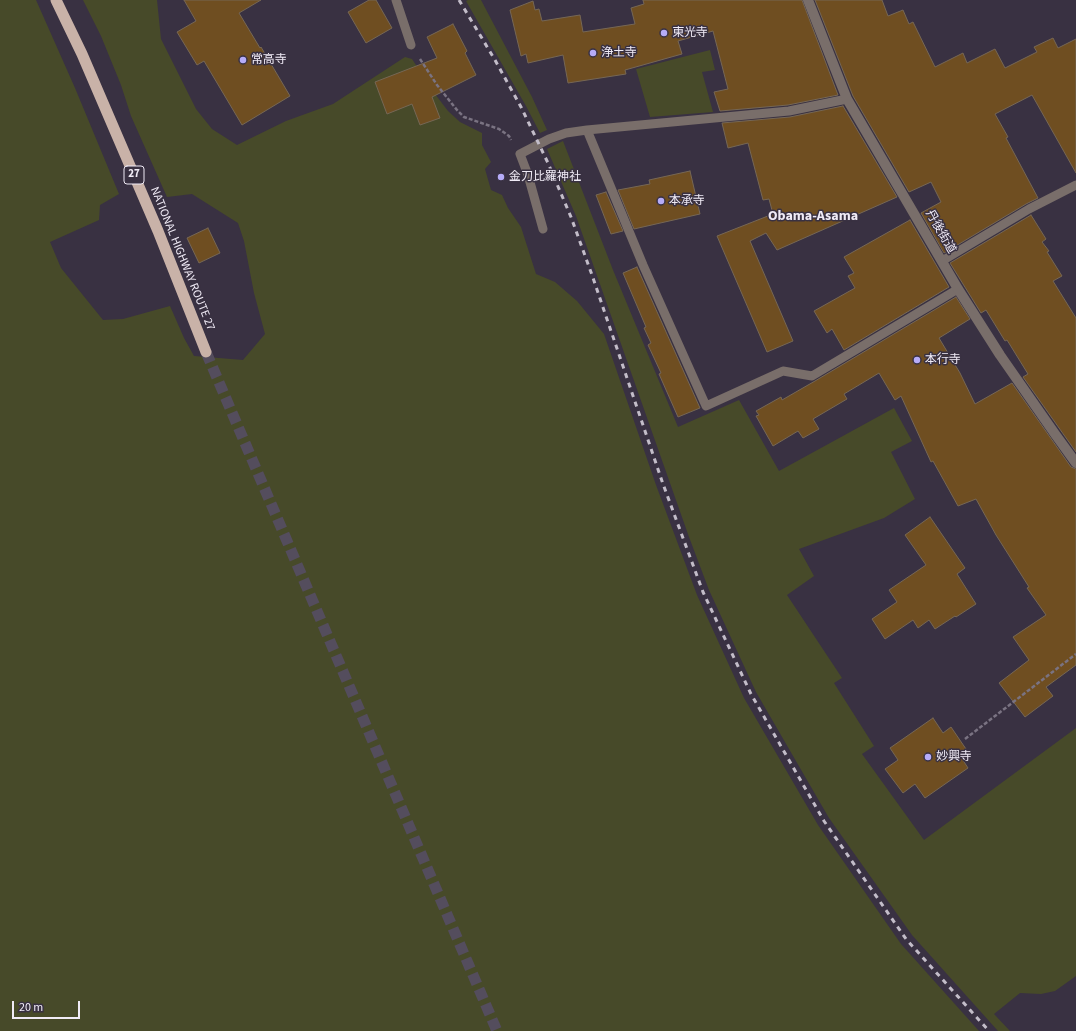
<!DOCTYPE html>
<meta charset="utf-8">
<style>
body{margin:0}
#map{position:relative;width:1076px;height:1031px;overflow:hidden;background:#393142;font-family:"Source Sans 3",sans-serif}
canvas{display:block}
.scale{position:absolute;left:12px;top:1001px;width:68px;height:18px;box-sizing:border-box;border:2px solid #f0ebf6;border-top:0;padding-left:5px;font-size:12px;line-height:14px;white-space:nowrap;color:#f0ebf6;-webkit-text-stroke:3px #393142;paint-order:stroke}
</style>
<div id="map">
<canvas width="1076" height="1031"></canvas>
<div class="scale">20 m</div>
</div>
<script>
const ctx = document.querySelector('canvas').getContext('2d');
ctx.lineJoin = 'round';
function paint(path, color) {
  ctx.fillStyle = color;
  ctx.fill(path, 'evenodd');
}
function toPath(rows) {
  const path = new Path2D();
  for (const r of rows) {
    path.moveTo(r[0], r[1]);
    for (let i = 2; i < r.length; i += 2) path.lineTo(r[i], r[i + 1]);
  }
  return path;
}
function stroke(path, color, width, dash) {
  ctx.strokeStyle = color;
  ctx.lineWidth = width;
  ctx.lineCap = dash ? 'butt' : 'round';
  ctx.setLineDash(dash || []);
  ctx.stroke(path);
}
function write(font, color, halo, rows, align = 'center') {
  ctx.font = font + ' "Source Sans 3","Noto Sans JP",sans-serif';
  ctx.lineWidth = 3;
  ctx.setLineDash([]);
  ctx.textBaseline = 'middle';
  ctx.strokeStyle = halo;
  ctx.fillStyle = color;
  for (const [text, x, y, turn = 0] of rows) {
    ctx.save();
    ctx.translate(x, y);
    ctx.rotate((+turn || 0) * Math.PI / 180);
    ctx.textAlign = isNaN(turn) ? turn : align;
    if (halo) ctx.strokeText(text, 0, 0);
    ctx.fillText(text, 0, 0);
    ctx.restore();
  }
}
paint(toPath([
 [0,0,36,0,75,88,119,194,100,205,99,220,50,242,61,268,103,320,123,319,170,306,184,338,194,356,243,360,265,334,254,293,244,241,238,223,192,194,167,197,131,116,121,85,101,36,83,0,157,0,161,39,196,109,212,129,237,145,286,121,333,104,405,57,412,59,435,94,448,111,460,122,482,133,482,145,491,162,485,169,491,190,502,195,508,208,521,227,536,274,555,282,577,301,604,334,656,485,697,595,744,698,818,825,901,944,979,1031,0,1031],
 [468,0,481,0,532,97,547,130,540,133,526,106,466,1],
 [710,50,715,70,702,72,713,112,650,117,636,69],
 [563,141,613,270,678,427,739,400,779,471,894,408,912,441,891,452,915,499,884,518,799,549,814,576,787,595,842,678,834,683,874,746,862,754,924,840,1076,728,1076,976,1055,991,1041,994,1020,993,994,1014,1010,1031,998,1031,912,935,829,818,756,692,709,590,689,537,576,216,547,149]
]), '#474a29');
const building = toPath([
 [184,0,261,0,239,13,260,48,261,47,290,96,242,125,204,61,197,65,177,32,196,21,184,0],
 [369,0,376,0,392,28,366,43,348,12,369,0],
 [643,0,802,0,838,95,788,105,720,111,714,92,728,89,713,31,678,41,682,54,625,70,626,74,568,83,563,55,528,63,526,54,521,56,510,10,533,1,535,10,539,9,542,21,580,15,583,32,635,24,631,8,644,4,643,0],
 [815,0,882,0,888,16,903,10,909,24,913,22,935,67,963,53,967,63,995,49,1005,68,1037,52,1034,47,1053,38,1058,48,1076,39,1076,173,1032,95,995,114,1008,137,1006,138,1038,198,1026,204,944,253,921,213,941,202,931,182,909,192,853,96,815,0],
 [453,24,467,51,465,53,476,75,432,97,440,118,420,125,412,104,387,114,375,82,437,58,427,37,453,24],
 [843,106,897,197,777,250,766,233,750,241,793,341,767,352,717,236,773,214,769,199,763,200,748,143,728,148,722,123,790,117,843,106],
 [690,171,700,214,634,229,618,190,650,184,649,180,690,171],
 [606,192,623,231,611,234,596,195,606,192],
 [1031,215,1046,239,1042,242,1049,251,1047,252,1062,276,1053,281,1076,318,1076,452,1023,377,1028,374,1007,340,1005,341,986,310,981,313,950,263,1031,215],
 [910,220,949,287,844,350,832,329,827,333,814,311,855,288,848,276,854,273,844,257,910,220],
 [208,228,220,253,199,263,187,238,208,228],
 [637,267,700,408,678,417,659,374,661,373,648,345,651,343,644,328,646,327,623,273,637,267],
 [956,297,970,319,939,338,960,373,975,404,1012,383,1071,467,1076,469,1076,665,1046,687,1053,696,1025,717,999,683,1029,660,1013,637,1046,615,1027,588,1029,587,996,535,976,499,958,506,933,461,931,462,901,396,895,400,879,373,844,394,847,399,813,419,819,429,803,438,798,431,773,446,756,416,759,415,756,411,781,397,782,400,815,381,956,297],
 [930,517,965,568,957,574,976,604,956,617,955,616,935,629,929,620,918,628,913,620,885,639,872,619,897,602,889,590,926,565,905,535,930,517],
 [933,718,943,733,951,727,966,749,959,754,968,768,925,798,915,784,903,793,885,769,898,760,890,748,933,718]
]);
paint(building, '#6f4e21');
stroke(building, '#766755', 1);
stroke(toPath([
 [206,352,497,1031]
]), '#544d5d', 11, [11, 5.5]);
stroke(toPath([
 [420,59,437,85,457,110,464,117,499,129,509,136,511,140],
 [965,739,1076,654]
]), '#7a7382', 2.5, [4, 2]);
stroke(toPath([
 [396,0,411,45],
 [587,130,643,265,706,406,783,371,812,376,958,289],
 [543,229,528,175,520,154,549,139,566,133,587,130,789,111,847,99],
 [942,261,1029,209,1076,185]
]), '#796e6a', 9);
stroke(toPath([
 [808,0,847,99,958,289,1000,355,1055,434,1076,463]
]), '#796e6a', 10);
stroke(toPath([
 [56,0,82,54,158,231,206,352]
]), '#c9b2a8', 11);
stroke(toPath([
 [459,0,495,60,521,107,548,163,571,217,592,275,663,484,703,592,751,694,824,821,906,939,989,1031]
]), '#c3bdc9', 3, [5, 5]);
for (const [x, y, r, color] of [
 [664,33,4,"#b6acf8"],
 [593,53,4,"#b6acf8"],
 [243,60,4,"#b6acf8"],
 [501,177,4,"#b6acf8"],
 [661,201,4,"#b6acf8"],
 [917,360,4,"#b6acf8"],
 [928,757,4,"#b6acf8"]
]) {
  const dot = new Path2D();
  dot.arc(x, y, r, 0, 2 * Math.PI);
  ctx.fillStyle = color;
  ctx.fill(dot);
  stroke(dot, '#393142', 1.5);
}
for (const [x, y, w] of [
 [134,175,20]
]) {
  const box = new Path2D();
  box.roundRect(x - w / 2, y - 9, w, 18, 3);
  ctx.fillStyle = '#393142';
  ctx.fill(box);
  stroke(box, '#f0ebf6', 1);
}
write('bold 11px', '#f0ebf6', null, [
 ["27",134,175]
]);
write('12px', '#f0ebf6', '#393142', [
 ["東光寺",672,33],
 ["浄土寺",601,53],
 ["常高寺",251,60],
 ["金刀比羅神社",509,177],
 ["本承寺",669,201],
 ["本行寺",925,360],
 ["妙興寺",936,757]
], 'left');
write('12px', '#f0ebf6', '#393142', [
 ["丹後街道",940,232,60],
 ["NATIONAL HIGHWAY ROUTE 27",182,259,68]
]);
write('bold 14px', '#f0ebf6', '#393142', [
 ["Obama-Asama",813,217]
]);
</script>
